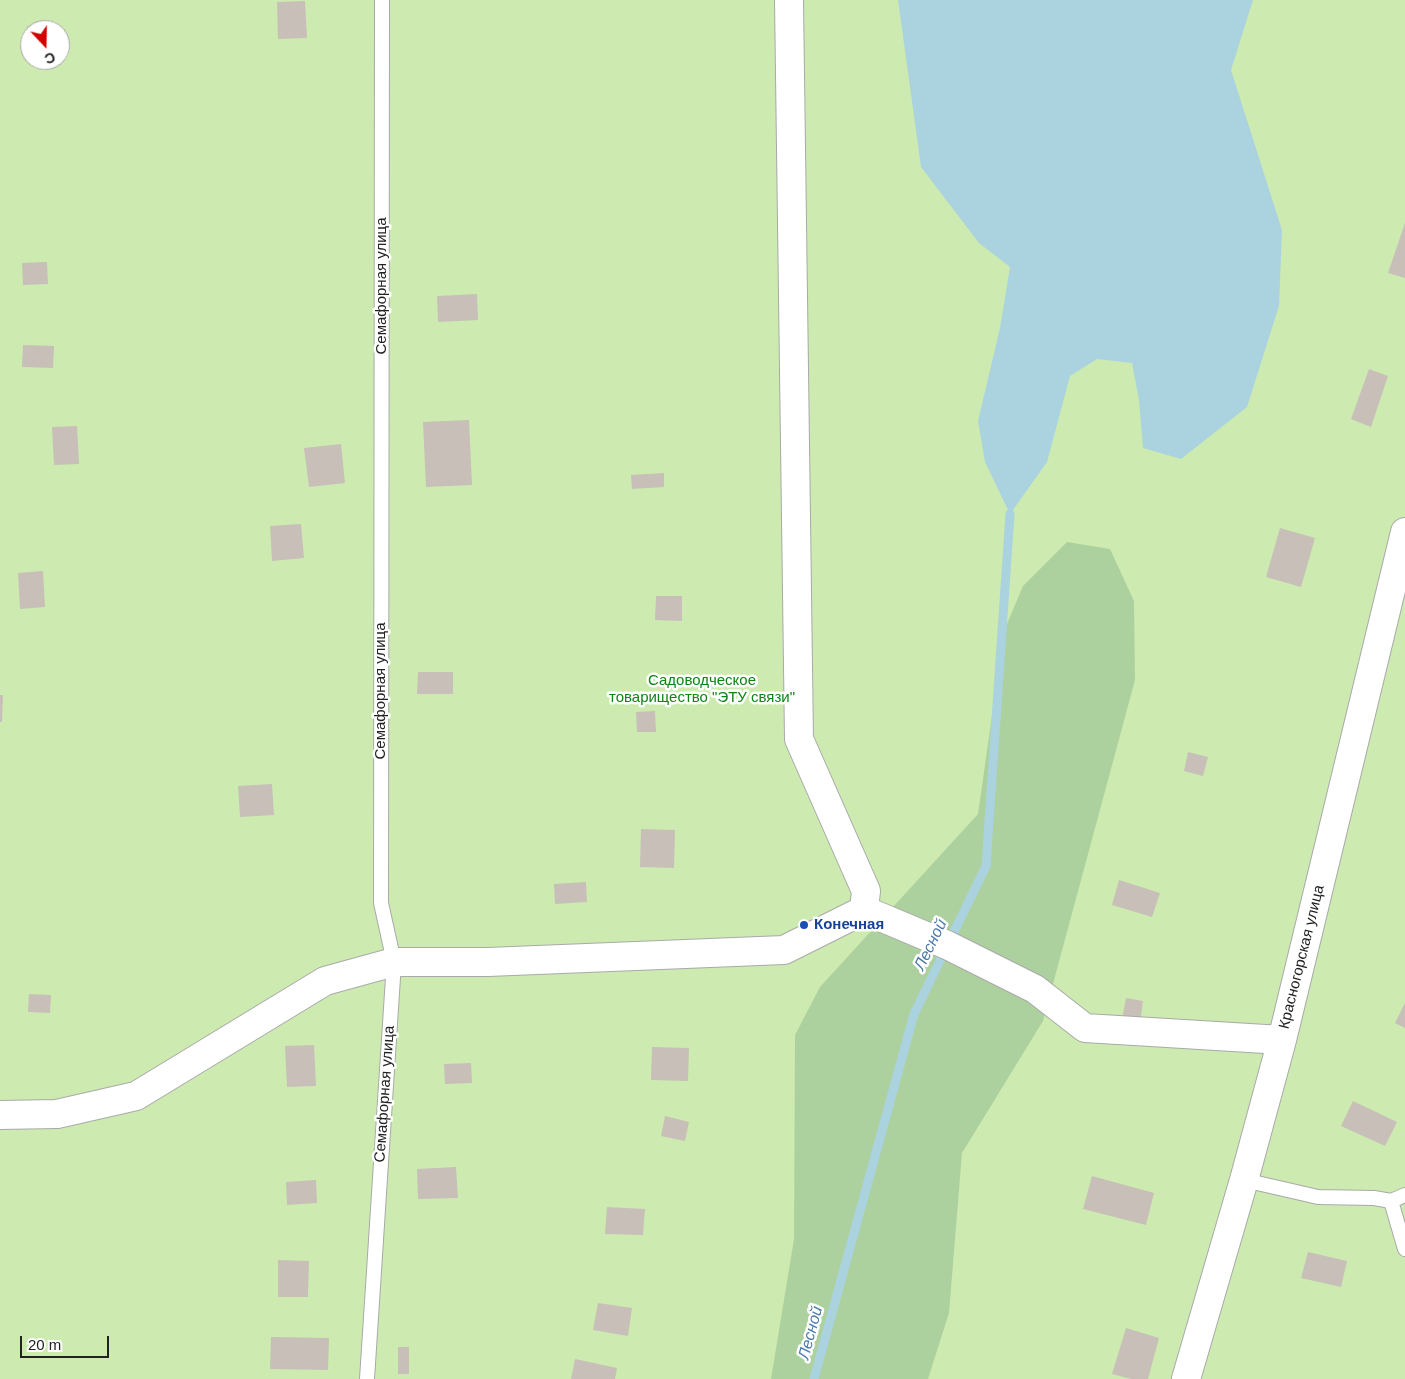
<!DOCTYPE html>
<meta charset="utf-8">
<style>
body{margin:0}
#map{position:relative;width:1405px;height:1379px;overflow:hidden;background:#f2efe9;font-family:Arial,sans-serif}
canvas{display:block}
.north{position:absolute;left:20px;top:20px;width:50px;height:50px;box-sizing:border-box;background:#fff;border:1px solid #a7a7a7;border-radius:50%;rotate:159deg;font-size:14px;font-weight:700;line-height:20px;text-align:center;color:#222}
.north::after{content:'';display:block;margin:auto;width:18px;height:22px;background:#d40000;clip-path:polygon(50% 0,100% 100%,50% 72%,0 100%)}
.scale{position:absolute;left:20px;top:1336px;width:89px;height:22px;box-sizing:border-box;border:2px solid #222;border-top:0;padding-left:6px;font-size:15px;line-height:18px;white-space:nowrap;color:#222;-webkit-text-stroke:4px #fff;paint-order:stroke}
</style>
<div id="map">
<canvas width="1405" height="1379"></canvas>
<div class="north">С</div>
<div class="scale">20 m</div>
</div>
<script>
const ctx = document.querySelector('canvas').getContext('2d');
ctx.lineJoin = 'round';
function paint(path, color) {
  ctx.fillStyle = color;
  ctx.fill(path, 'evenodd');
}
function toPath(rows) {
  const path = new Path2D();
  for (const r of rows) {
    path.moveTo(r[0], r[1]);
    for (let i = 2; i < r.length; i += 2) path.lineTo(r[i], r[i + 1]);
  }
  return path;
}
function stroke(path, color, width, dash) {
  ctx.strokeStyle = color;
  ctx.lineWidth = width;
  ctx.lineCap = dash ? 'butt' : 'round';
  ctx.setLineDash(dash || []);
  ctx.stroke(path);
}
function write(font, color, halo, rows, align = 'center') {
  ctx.font = font + ' Arial,sans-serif';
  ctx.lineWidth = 5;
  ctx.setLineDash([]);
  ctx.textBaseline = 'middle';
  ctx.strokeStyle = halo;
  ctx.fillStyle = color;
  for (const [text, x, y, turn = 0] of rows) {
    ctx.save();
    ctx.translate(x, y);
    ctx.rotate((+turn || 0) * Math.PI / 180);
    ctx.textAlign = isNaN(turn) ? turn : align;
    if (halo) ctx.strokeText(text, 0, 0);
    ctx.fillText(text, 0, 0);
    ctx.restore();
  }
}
paint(toPath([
 [0,0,1405,0,1405,1379,0,1379],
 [30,30,60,30,60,60,30,60]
]), '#cdebb0');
paint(toPath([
 [1067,542,1110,549,1134,601,1135,680,1043,1021,962,1153,949,1313,928,1379,771,1379,794,1239,795,1035,820,987,978,814,1004,631,1023,586]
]), '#add19e');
paint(toPath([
 [898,0,1253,0,1231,70,1282,230,1279,306,1247,407,1181,459,1143,448,1139,400,1132,363,1097,359,1070,376,1047,462,1010,514,985,462,978,421,1000,328,1010,267,979,243,921,167]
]), '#aad3df');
stroke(toPath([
 [814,1379,914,1014,986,866,1010,514]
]), '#aad3df', 9);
paint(toPath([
 [305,1,307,38,278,39,277,2],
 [56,24,56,30,30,30,29,45,27,26],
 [1405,223,1405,278,1388,273],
 [47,262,48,284,23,285,22,263],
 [477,294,478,320,438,322,437,296],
 [23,345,54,346,53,368,22,367],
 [1369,369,1388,376,1371,427,1351,419],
 [469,420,472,485,426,487,423,422],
 [77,426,79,464,54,465,52,427],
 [341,444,345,483,309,487,304,448],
 [664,473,664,487,632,489,631,475],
 [301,524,304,558,272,561,270,526],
 [1280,528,1315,538,1301,587,1266,577],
 [43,571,45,607,20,609,18,573],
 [656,596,682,596,682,621,655,620],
 [418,672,453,672,453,694,417,694],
 [0,695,3,695,2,722,0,722],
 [655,711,656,732,637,732,636,712],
 [1188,752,1208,757,1203,776,1184,771],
 [272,784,274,815,240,817,238,786],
 [641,829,675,830,674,868,640,867],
 [1119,880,1160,893,1152,917,1112,905],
 [586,882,587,902,555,904,554,884],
 [29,994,51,995,50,1013,28,1012],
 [1126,998,1143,1001,1140,1023,1122,1019],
 [1405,1003,1405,1028,1395,1023],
 [314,1045,316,1086,287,1087,285,1046],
 [652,1047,689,1048,688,1081,651,1080],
 [471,1063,472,1083,445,1084,444,1064],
 [1353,1101,1397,1122,1385,1146,1341,1126],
 [665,1116,689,1122,685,1141,661,1136],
 [456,1167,458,1198,418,1199,417,1169],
 [1092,1176,1154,1193,1146,1225,1083,1209],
 [316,1180,317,1203,287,1205,286,1182],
 [607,1207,645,1209,643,1235,605,1234],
 [1308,1252,1347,1261,1341,1287,1301,1278],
 [278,1260,309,1261,308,1297,278,1297],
 [598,1303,632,1308,628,1336,593,1330],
 [1126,1328,1159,1338,1148,1379,1131,1379,1112,1374],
 [271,1337,329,1338,328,1370,270,1369],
 [398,1347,409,1347,409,1374,398,1374],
 [575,1359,617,1368,615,1379,571,1379]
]), '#c7bfb8');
const service = toPath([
 [1244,1180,1318,1197,1374,1198,1391,1201,1405,1195],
 [1391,1201,1405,1249],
 [367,1379,394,962,381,903,382,0]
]);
const minor = toPath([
 [789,0,799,739,866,891,864,910],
 [0,1115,57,1114,136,1096,325,981,394,962,488,962,784,950,864,910,947,945,1035,989,1085,1028,1282,1040],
 [1186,1379,1244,1180,1282,1040,1405,532]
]);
stroke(service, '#a9a9a9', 16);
stroke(minor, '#a9a9a9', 30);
stroke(service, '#fff', 14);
stroke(minor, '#fff', 28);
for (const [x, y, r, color] of [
 [804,925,5,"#1a4fb4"]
]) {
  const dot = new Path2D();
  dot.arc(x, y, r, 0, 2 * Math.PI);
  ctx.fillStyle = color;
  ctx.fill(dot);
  stroke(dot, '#fff', 2);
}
write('15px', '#222', '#fff', [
 ["Семафорная улица",382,286,-90],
 ["Семафорная улица",381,691,-90],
 ["Красногорская улица",1302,957,-76],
 ["Семафорная улица",385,1094,-86]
]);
write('15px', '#0c8416', '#fff', [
 ["Садоводческое",702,681],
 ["товарищество \"ЭТУ связи\"",702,698]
]);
write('bold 15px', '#164399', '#fff', [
 ["Конечная",814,925]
], 'left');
write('italic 16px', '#4a7aab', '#fff', [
 ["Лесной",931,945,-64],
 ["Лесной",811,1333,-75]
]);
</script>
